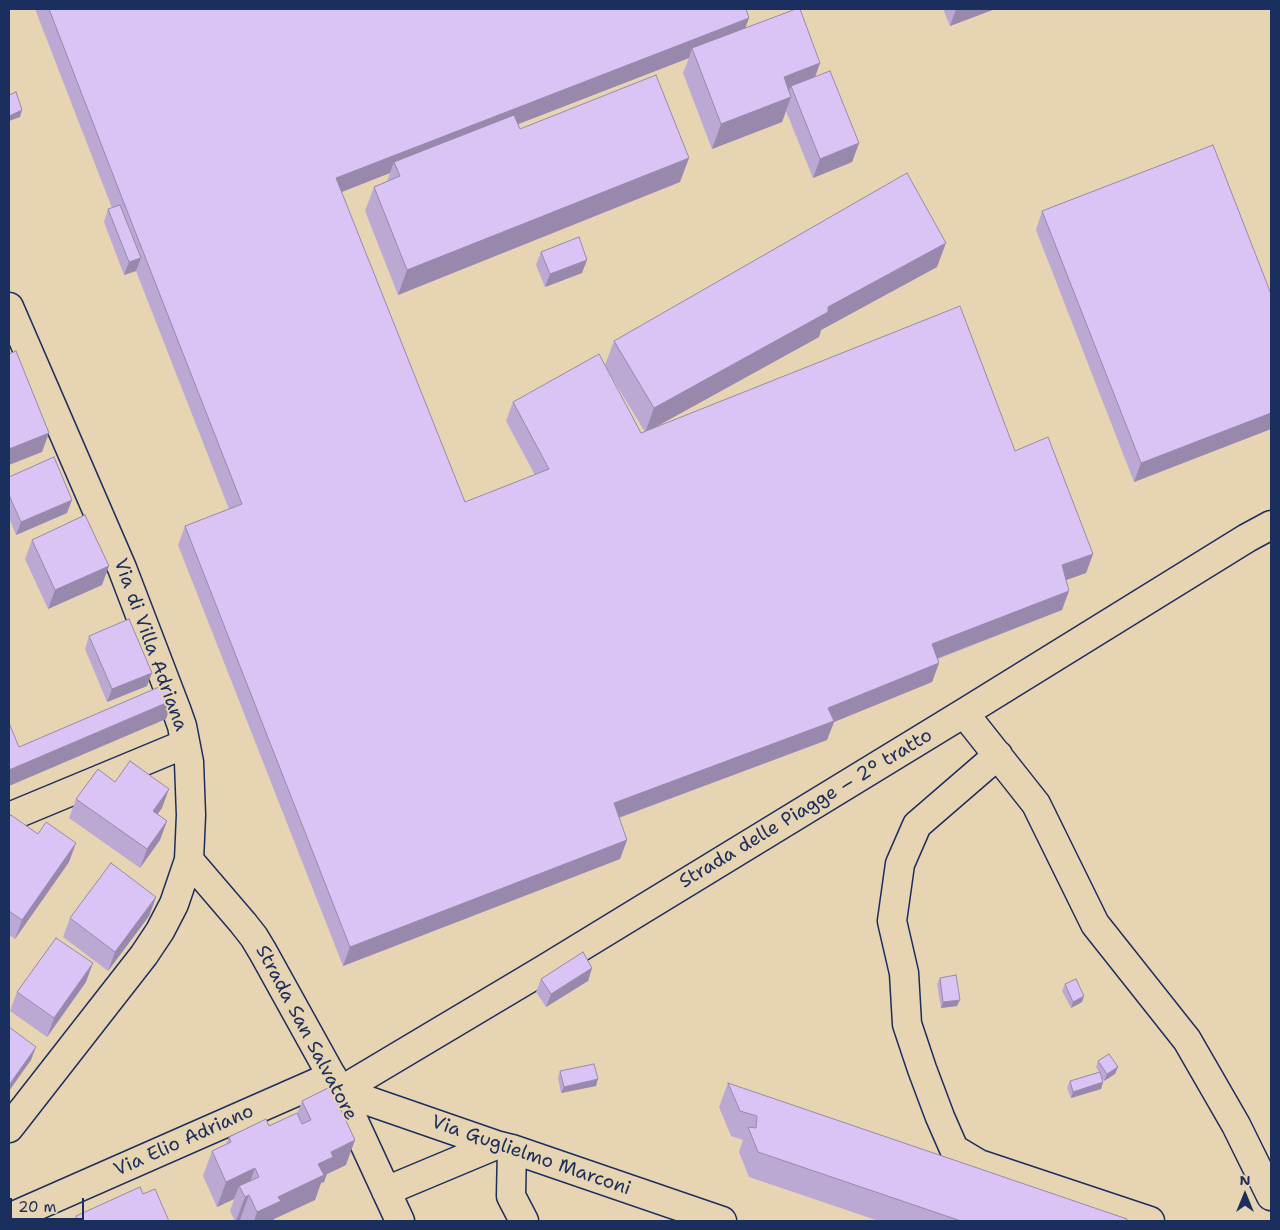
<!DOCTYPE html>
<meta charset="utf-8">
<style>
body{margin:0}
#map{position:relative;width:1280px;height:1230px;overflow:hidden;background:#e7d4b2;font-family:"Shantell Sans",sans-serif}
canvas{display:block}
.frame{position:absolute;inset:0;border:10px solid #1b2f5e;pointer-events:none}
.north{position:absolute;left:1220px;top:1170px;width:50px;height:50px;-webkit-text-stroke:4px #e7d4b2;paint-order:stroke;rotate:0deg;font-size:14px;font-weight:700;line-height:20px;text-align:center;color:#1b2f5e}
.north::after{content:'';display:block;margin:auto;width:18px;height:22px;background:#1b2f5e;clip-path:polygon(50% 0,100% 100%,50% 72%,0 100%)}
.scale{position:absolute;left:10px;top:1198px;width:74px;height:22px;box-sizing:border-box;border:2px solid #1b2f5e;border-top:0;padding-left:6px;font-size:15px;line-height:18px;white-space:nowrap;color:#1b2f5e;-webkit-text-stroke:4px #e7d4b2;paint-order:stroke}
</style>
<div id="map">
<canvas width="1280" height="1230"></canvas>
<div class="frame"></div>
<div class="north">N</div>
<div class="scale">20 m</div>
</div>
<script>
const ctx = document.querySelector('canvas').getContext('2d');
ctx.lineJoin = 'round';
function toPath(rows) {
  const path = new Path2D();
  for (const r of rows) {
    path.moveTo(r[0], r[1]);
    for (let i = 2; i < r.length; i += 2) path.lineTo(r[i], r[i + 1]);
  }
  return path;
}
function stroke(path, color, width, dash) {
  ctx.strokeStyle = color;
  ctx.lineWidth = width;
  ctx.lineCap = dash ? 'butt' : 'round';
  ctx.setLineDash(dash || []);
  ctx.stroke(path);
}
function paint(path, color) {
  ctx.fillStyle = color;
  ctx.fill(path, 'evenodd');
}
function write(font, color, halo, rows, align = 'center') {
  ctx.font = font + ' "Shantell Sans",sans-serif';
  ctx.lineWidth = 4;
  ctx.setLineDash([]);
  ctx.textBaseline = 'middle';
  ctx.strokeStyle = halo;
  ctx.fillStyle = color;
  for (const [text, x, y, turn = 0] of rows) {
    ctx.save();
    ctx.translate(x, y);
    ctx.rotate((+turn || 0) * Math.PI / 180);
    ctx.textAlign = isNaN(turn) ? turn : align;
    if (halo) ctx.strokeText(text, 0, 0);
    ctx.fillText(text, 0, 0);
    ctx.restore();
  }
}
const minor = toPath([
 [9,307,122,568,176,709,182,726,189,762,191,815,189,860,174,904,160,931,144,955,9,1128],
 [964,713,1036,804,1095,924,1187,1040,1236,1125,1271,1196],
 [998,755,917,825,900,864,892,921,904,973,907,1024,922,1069,940,1117,954,1149,979,1164,1150,1221],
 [9,817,185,744],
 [189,860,243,923,254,937,263,952,340,1091,400,1221],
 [340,1091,543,970,964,713,1247,538,1271,525],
 [340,1091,496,1145,512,1149,722,1221],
 [512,1149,511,1196,524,1221],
 [386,1191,496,1145],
 [9,1218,332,1076]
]);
stroke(minor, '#1b2f5e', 31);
stroke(minor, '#e7d4b2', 28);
paint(toPath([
 [35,9,746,9,746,28,820,63,815,77,859,143,852,162,813,178,786,111,782,122,712,149,683,73,689,58,518,124,520,129,680,182,398,295,365,211,374,187,387,181,390,173,341,192,465,502,535,475,506,421,513,402,605,365,614,341,937,267,821,330,819,337,653,428,1015,451,1093,554,1086,573,1066,580,1062,610,938,659,939,663,932,682,834,722,827,740,619,818,627,840,620,859,343,966,178,545,185,526,229,509,136,271,124,275,104,222,108,209,112,208],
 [606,367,614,381,645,432,641,433],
 [943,9,995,9,950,26],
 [1042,211,1271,294,1271,429,1134,482,1036,230],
 [541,252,582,273,545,287,536,265],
 [9,477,67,513,16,535,9,518],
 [32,540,102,585,48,609,25,559],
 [89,636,147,686,107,702,85,649],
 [115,782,162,808,157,814,167,821,160,840,140,868,69,818,76,799],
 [9,817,69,862,15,939,9,935],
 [156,897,149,916,108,971,63,937,70,918],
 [592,968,588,981,546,1007,536,992,541,979],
 [940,978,957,1006,941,1008,937,984],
 [86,982,47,1037,10,1011,17,992],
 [1065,984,1082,1002,1071,1008,1062,991],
 [1098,1061,1118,1067,1115,1074,1104,1081,1100,1075,1103,1082,1101,1089,1071,1098,1067,1088,1070,1081,1099,1072,1096,1067],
 [560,1071,596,1086,561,1093,558,1078],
 [728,1083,1126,1221,879,1221,749,1177,739,1152,743,1140,731,1136,719,1107],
 [302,1101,346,1165,327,1174,324,1182,321,1183,315,1200,274,1219,273,1221,241,1221,240,1220,235,1221,230,1211,234,1199,217,1207,203,1176,212,1151,226,1144,229,1137,269,1126,297,1114],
 [143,1194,169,1221,74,1221,76,1216]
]), '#bba9d3');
paint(toPath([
 [956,9,995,9,950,26],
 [749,18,742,37,692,48,689,58,397,171,394,162,390,173,329,197,336,178],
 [820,63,811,88,791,86,787,97,784,77],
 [791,97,782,122,712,149,721,124],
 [22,110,20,117,9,121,9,116],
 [859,143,852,162,813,178,820,159],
 [689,158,680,182,398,295,407,270],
 [946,243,937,267,821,330,819,337,645,433,654,408,828,307],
 [141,258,136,271,124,275,129,262],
 [587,260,582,273,545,287,550,274],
 [1271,413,1271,429,1134,482,1141,463],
 [49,433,42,452,9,465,9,449],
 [72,500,67,513,16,535,21,522],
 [1093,554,1086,573,1055,584,1062,565],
 [109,566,102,585,48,609,55,590],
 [1069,591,1062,610,925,663,932,644],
 [939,663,932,682,834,722,827,740,607,822,614,803,828,708],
 [152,673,147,686,107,702,112,689],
 [173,700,166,719,9,786,9,770],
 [169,789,162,808,146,830,153,811],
 [167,821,160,840,140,868,147,849],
 [627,840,620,859,343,966,350,947],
 [76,843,69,862,15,939,22,920],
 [156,897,149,916,108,971,115,952],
 [93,963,86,982,47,1037,54,1018],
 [592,968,588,981,546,1007,551,994],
 [1084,996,1082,1002,1071,1008,1073,1002],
 [960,1000,957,1006,941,1008,943,1002],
 [36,1047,31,1060,9,1091,9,1085],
 [1118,1067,1115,1074,1104,1081,1107,1074],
 [598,1079,596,1086,561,1093,564,1087],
 [1103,1082,1101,1089,1071,1098,1073,1092],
 [355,1140,346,1165,327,1174,324,1182,321,1183,315,1200,274,1219,273,1221,254,1221,257,1212,278,1197,318,1164,331,1152],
 [255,1168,246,1193,239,1186,234,1199,217,1207,226,1182],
 [249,1195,240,1220,236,1221,245,1197]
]), '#9889ac');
const building = toPath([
 [49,9,746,9,749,18,336,178,465,502,549,469,513,402,599,354,641,433,960,306,1015,451,1048,437,1093,554,1062,565,1069,591,932,644,939,663,828,708,834,721,614,803,627,840,350,947,185,526,242,504,122,198,49,9],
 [796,9,800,9,820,63,784,77,791,97,721,124,692,48,796,9],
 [830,71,859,143,820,159,791,86,830,71],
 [656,75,689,158,407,270,374,187,400,176,394,162,514,115,520,129,656,75],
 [16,92,22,110,9,116,9,95,16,92],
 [1213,145,1271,294,1271,413,1141,463,1042,211,1213,145],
 [907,173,946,243,828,307,828,312,654,408,614,341,907,173],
 [120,205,141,258,129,262,108,209,120,205],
 [579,237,587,260,550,274,541,252,579,237],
 [16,351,49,433,9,449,9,354,16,351],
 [54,457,72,500,21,522,9,495,9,477,54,457],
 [85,515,109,566,55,590,32,540,85,515],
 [129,619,152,673,112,689,89,636,129,619],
 [166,684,173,700,9,770,9,723,19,747,166,684],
 [130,761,169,789,153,811,167,821,147,849,76,799,98,769,115,782,130,761],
 [11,815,38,834,46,822,76,843,22,920,9,911,9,817,11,815],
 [111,863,156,897,115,952,70,918,111,863],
 [56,938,93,963,54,1018,17,992,56,938],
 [583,952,592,968,551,994,541,979,583,952],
 [956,975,960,1000,943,1002,940,978,956,975],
 [1076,979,1084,996,1073,1002,1065,984,1076,979],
 [9,1027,36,1047,9,1085,9,1027],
 [1109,1054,1118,1067,1107,1074,1098,1061,1109,1054],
 [594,1064,598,1079,564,1087,560,1071,594,1064],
 [1100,1072,1103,1082,1073,1092,1070,1081,1100,1072],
 [728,1083,1127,1219,1126,1221,961,1221,758,1152,748,1127,756,1128,757,1116,740,1111,728,1083],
 [330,1087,355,1140,331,1152,333,1157,318,1164,324,1175,278,1197,281,1201,257,1212,249,1195,245,1197,239,1186,259,1177,255,1168,226,1182,212,1151,231,1142,229,1137,266,1119,269,1126,297,1113,302,1124,311,1120,302,1101,330,1087],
 [140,1187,143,1194,155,1189,169,1221,77,1221,78,1221,76,1216,140,1187]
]);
paint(building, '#d9c4f5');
stroke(building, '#9889ac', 1);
write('19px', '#1b2f5e', '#e7d4b2', [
 ["Via di Villa Adriana",150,645,70],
 ["Strada delle Piagge – 2º tratto",806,809,-31],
 ["Strada San Salvatore",306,1033,62],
 ["Via Elio Adriano",184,1141,-24],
 ["Via Guglielmo Marconi",531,1156,19]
]);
</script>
